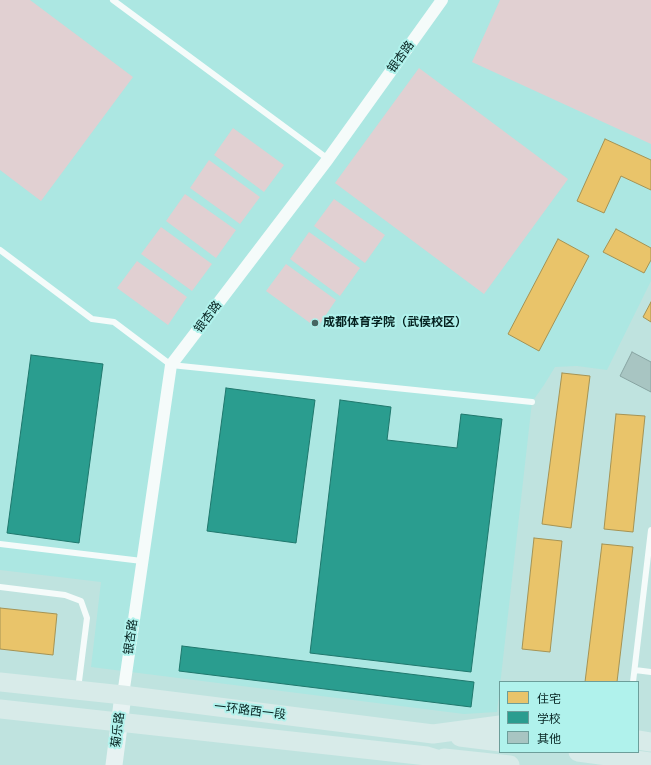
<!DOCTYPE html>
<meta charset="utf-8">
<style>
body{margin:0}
#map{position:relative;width:651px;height:765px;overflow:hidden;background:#bfe3df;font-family:Rubik,"Noto Sans SC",sans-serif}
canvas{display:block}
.legend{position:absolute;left:499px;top:681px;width:140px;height:72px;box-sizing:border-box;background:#b0f2ec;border:1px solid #6c9e9a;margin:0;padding:5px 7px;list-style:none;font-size:12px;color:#05211f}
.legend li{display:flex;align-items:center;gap:8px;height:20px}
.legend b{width:20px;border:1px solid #6c9e9a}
</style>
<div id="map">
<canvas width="651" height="765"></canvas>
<ul class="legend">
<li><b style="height:11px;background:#e9c46a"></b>住宅</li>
<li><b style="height:11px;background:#2a9d8f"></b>学校</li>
<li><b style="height:11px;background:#a8c5c2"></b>其他</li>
</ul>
</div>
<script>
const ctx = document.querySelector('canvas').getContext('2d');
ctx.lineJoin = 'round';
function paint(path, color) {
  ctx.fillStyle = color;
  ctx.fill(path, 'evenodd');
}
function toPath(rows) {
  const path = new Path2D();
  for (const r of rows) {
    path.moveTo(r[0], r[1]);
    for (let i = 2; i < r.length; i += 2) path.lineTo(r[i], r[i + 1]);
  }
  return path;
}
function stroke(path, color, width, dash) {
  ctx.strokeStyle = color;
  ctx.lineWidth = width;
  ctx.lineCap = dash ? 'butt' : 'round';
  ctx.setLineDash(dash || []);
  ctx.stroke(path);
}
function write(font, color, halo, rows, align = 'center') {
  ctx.font = font + ' Rubik,"Noto Sans SC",sans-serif';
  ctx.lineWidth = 4;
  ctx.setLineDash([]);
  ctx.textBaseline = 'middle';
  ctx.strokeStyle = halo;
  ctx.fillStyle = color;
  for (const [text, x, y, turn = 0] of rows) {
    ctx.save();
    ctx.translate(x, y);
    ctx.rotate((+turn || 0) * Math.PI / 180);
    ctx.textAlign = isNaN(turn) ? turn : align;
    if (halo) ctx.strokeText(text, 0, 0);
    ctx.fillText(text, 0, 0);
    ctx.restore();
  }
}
paint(toPath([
 [0,0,651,0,651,281,607,370,577,366,555,367,544,385,532,402,497,712,464,714,91,667,101,582,0,570]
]), '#ace7e2');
paint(toPath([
 [0,0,30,0,133,77,41,201,0,170],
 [500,0,651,0,651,144,472,62],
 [419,68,568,179,484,294,335,183],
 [233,128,284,165,264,192,214,155],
 [209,160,260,197,240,224,190,188],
 [185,194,236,230,216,258,166,221],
 [334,199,385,235,365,263,314,226],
 [161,227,212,264,192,291,141,254],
 [309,232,360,268,340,296,290,259],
 [137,261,187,297,168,325,117,288],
 [286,264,336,300,317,328,266,291]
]), '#e1d0d2');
const homes = toPath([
 [605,139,651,160,651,190,621,176,604,213,577,201,605,139],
 [616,229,651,248,651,260,644,273,603,252,616,229],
 [558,239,589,256,539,351,508,334,558,239],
 [651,302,651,322,643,317,651,302],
 [562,373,590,376,571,528,542,524,562,373],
 [616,414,645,416,633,532,604,529,616,414],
 [534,538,562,541,550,652,522,649,534,538],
 [602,544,633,547,617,682,585,682,602,544],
 [0,608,57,614,53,655,0,649,0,608]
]);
paint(homes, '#e9c46a');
stroke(homes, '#a59354', 1);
const schools = toPath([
 [31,355,103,364,79,543,7,533,31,355],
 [226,388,315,400,296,543,207,531,226,388],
 [340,400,391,407,387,440,457,448,461,414,502,419,471,672,310,653,340,400],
 [182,646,474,682,471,707,179,671,182,646]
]);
paint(schools, '#2a9d8f');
stroke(schools, '#1f786d', 1);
const building = toPath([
 [632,352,651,362,651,392,620,376,632,352]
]);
paint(building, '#a8c5c2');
stroke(building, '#88a4a2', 1);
stroke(toPath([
 [113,0,328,159],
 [0,250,92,319,114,322,171,365,532,402],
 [0,544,142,561],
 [0,587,65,595,81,601,87,618,78,689],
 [635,670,651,672],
 [633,682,651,530]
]), '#f5fbfa', 6);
stroke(toPath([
 [123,695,171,365,328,159,442,0]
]), '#f5fbfa', 12);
stroke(toPath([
 [114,765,123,695]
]), '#e7f2f2', 17);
stroke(toPath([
 [0,682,123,695,433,734,500,725],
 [0,709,427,756,457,765],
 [460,737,500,742],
 [638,740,651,742],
 [578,752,651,762],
 [444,758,510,765]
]), '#d8ebe9', 19);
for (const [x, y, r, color] of [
 [315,323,4,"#466562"]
]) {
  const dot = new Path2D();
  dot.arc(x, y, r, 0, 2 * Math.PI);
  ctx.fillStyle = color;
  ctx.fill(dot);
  stroke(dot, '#b0f2ec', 1.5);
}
write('12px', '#05211f', '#b0f2ec', [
 ["银杏路",401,57,-54],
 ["银杏路",208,317,-53],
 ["银杏路",131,637,-82],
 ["一环路西一段",250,711,7],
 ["菊乐路",118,730,-83]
]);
write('bold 12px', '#05211f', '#b0f2ec', [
 ["成都体育学院（武侯校区）",323,323]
], 'left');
</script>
